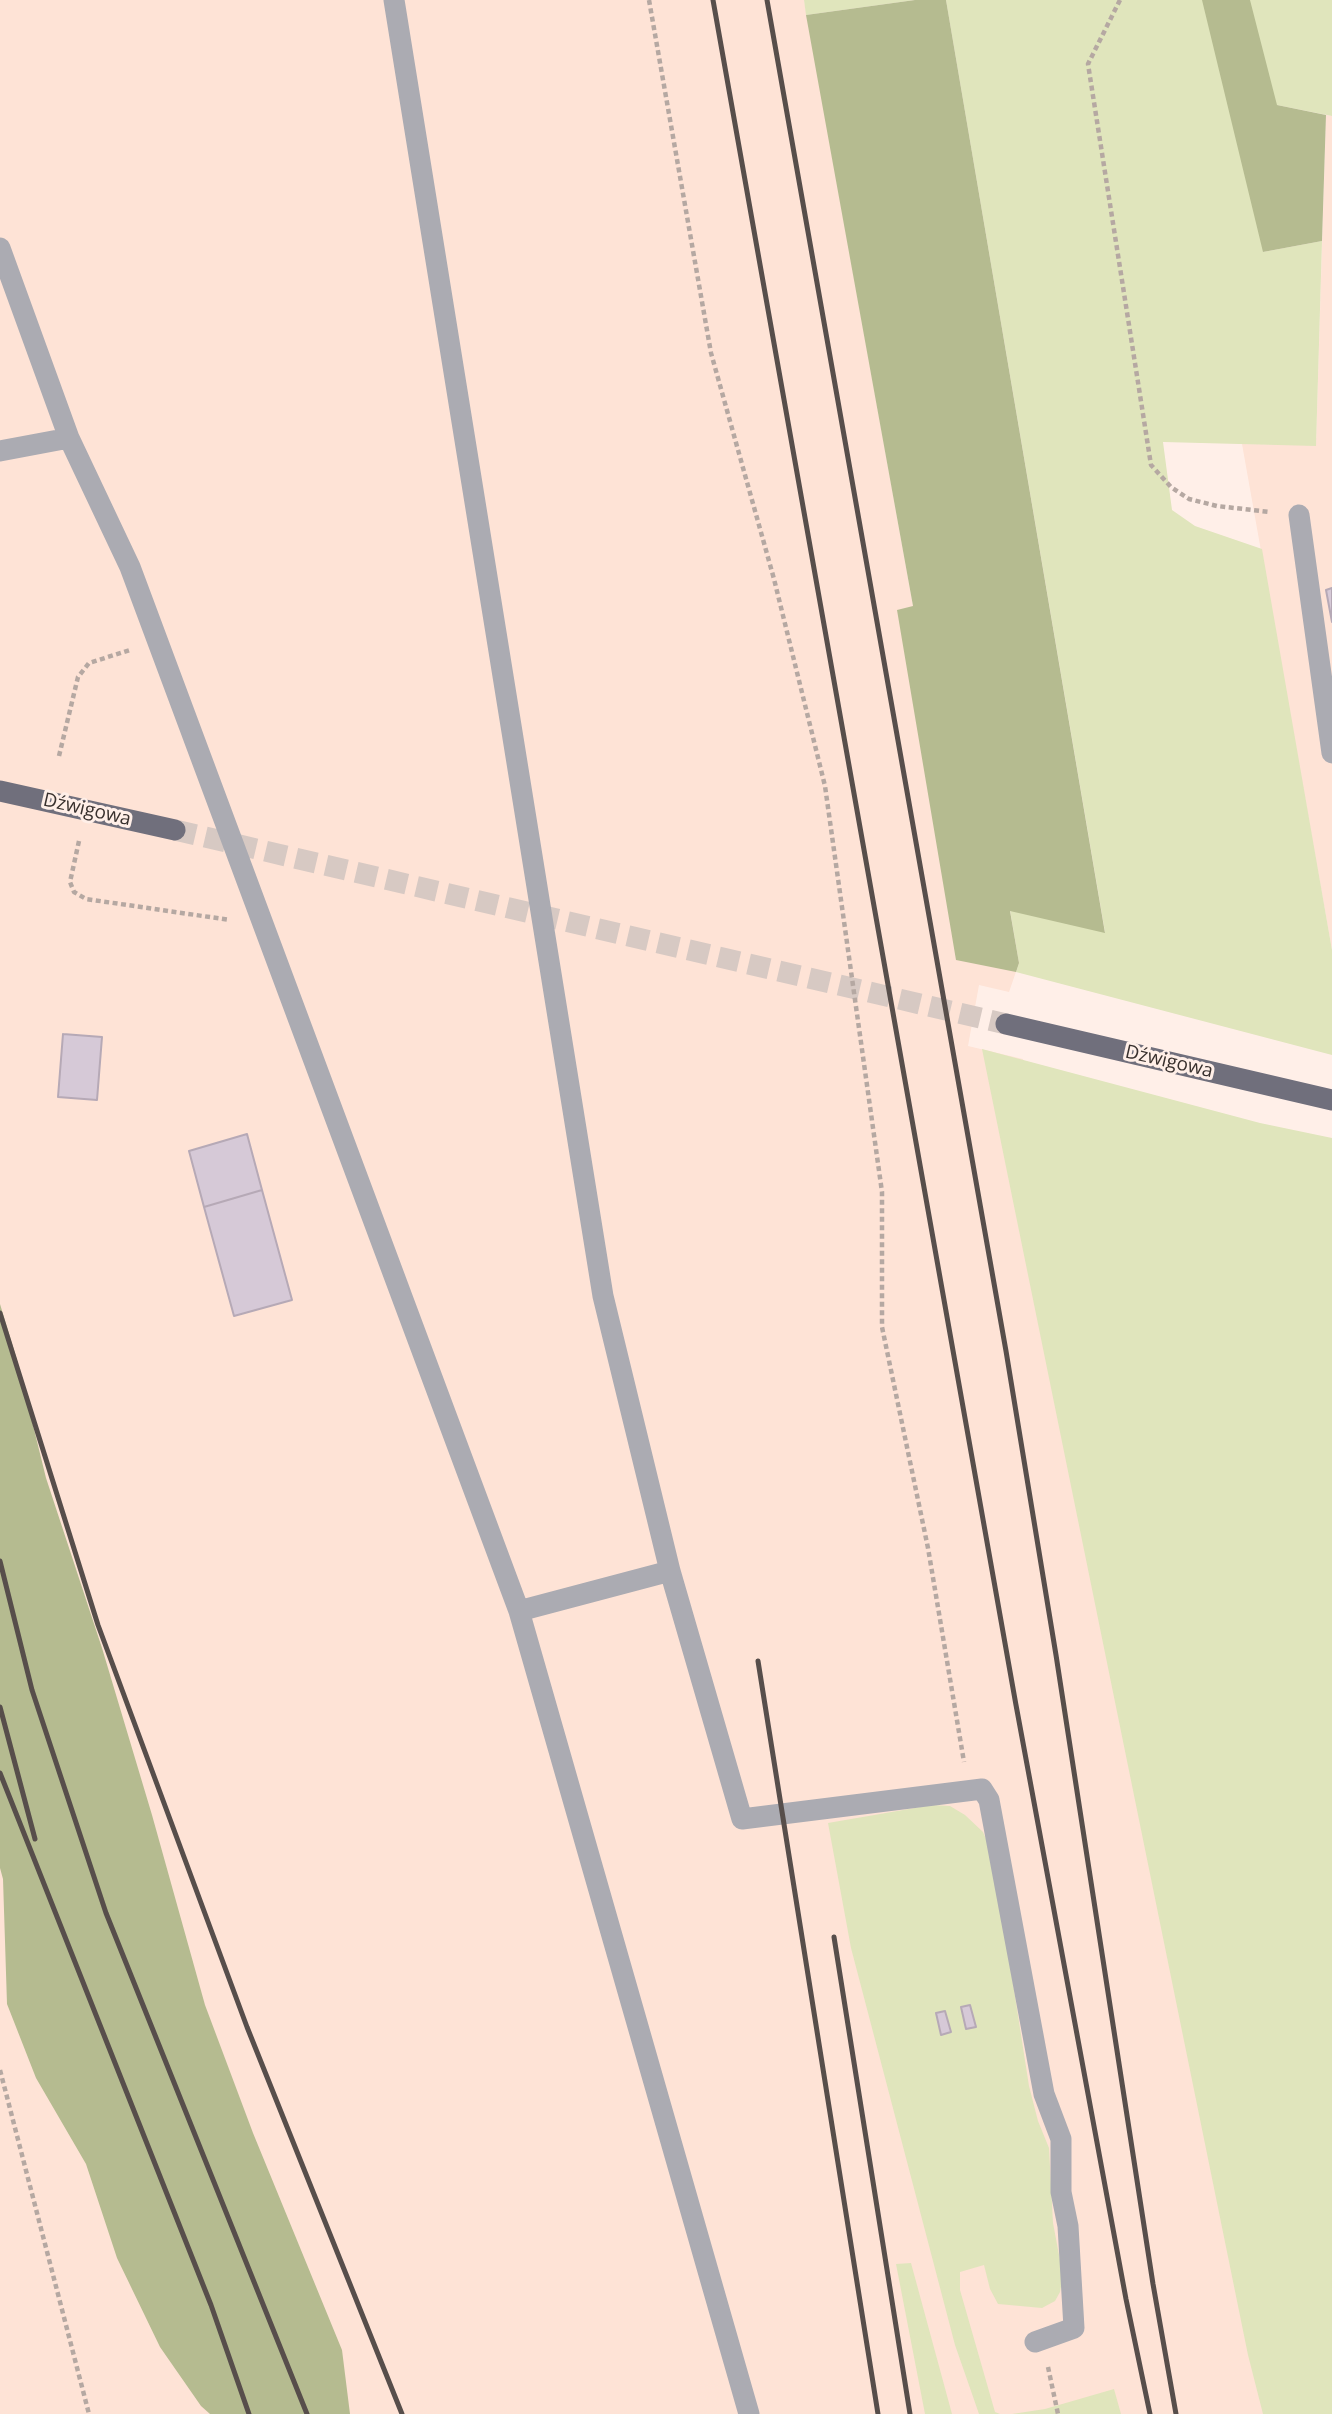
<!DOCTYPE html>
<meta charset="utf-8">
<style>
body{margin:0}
canvas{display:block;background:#ffefe8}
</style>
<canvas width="1332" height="2414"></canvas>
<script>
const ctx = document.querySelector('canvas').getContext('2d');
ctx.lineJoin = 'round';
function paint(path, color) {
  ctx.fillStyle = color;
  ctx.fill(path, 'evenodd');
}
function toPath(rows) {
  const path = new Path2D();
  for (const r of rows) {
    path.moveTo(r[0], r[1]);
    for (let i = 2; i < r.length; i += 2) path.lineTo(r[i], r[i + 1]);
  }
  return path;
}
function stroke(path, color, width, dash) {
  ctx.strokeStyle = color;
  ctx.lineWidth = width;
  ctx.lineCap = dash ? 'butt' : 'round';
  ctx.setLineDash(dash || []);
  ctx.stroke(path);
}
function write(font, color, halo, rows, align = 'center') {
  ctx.font = font + ' "Open Sans",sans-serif';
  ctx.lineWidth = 6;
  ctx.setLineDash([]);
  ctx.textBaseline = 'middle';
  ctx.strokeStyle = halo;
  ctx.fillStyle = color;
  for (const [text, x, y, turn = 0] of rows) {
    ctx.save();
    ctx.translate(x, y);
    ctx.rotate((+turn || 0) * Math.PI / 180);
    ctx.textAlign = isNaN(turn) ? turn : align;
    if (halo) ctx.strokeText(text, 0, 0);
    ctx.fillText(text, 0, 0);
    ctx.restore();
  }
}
paint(toPath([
 [0,0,804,0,913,606,1019,963,1009,992,979,985,968,1046,1023,1059,1332,2414,0,2414],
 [1326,115,1332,116,1332,950,1242,444,1316,445]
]), '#fee3d6');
paint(toPath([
 [804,0,915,0,806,15],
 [946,0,1332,0,1332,116,1277,105,1263,252,1322,241,1316,446,1163,442,1172,510,1195,526,1262,549,1332,950,1332,1055,1016,972,1019,963,1010,910,1105,932],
 [982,1049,1260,1123,1332,1138,1332,2414,1263,2414,1248,2355],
 [932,1805,950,1806,965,1815,983,1832,993,1855,1029,2086,1038,2121,1049,2148,1053,2223,1063,2276,1060,2292,1055,2301,1042,2308,998,2304,990,2289,984,2265,960,2272,960,2290,995,2412,1000,2414,979,2414,955,2345,851,1948,828,1823],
 [911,2263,952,2414,925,2414,896,2264],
 [1114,2389,1121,2414,1012,2414,1045,2409]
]), '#e0e5bc');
paint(toPath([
 [915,0,946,0,1105,933,1010,911,1019,963,1016,972,956,960,897,610,913,606,806,15],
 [1202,0,1250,0,1277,105,1326,115,1322,241,1263,252],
 [0,1304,17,1360,46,1478,102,1648,152,1815,205,2005,253,2133,342,2350,350,2414,210,2414,201,2406,160,2347,117,2258,86,2164,36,2078,7,2004,3,1879,0,1868]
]), '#b5bb90');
const building = toPath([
 [1332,588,1332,622,1326,590,1332,588],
 [63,1034,102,1037,97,1100,58,1097,63,1034],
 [247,1134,262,1190,204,1207,189,1151,247,1134],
 [262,1190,292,1300,234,1316,204,1207,262,1190],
 [970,2005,976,2027,966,2029,961,2007,970,2005],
 [945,2011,951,2032,941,2035,936,2013,945,2011]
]);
paint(building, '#d6c9d7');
stroke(building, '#b6a9b6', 2);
stroke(toPath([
 [175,830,1006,1024]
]), '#d7c9c3', 21, [21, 10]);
stroke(toPath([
 [649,0,711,353,774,579,825,786,882,1192,882,1327,928,1548,964,1762],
 [1120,0,1088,64,1151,465,1171,487,1189,499,1217,506,1270,512],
 [59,756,78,677,89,663,130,650],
 [79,841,70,882,74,892,86,899,230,920],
 [0,2070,89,2414],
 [1048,2367,1058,2414]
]), '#b5a8a2', 4.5, [5, 3.5]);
stroke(toPath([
 [394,0,603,1296,670,1571,742,1819,982,1789,989,1800,1044,2094,1061,2139,1061,2192,1068,2226,1074,2328,1035,2342],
 [0,248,69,438,130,567,519,1611,749,2414],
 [0,451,69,438],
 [1299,515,1332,753],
 [519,1611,670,1571]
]), '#ababb2', 21);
stroke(toPath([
 [0,791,175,830],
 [1006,1024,1332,1100]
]), '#706f7c', 21);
stroke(toPath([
 [713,0,1016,1705,1126,2299,1150,2414],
 [767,0,1006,1351,1056,1655,1153,2284,1176,2414],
 [0,1313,98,1625,247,2027,402,2414],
 [0,1561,32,1690,106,1913,307,2414],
 [758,1661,878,2414],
 [0,1707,35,1839],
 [0,1773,211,2305,249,2414],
 [834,1937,910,2414]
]), '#574e4b', 5);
write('19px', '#39312e', '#ffefe8', [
 ["Dźwigowa",87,810,13],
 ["Dźwigowa",1169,1062,13]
]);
</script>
